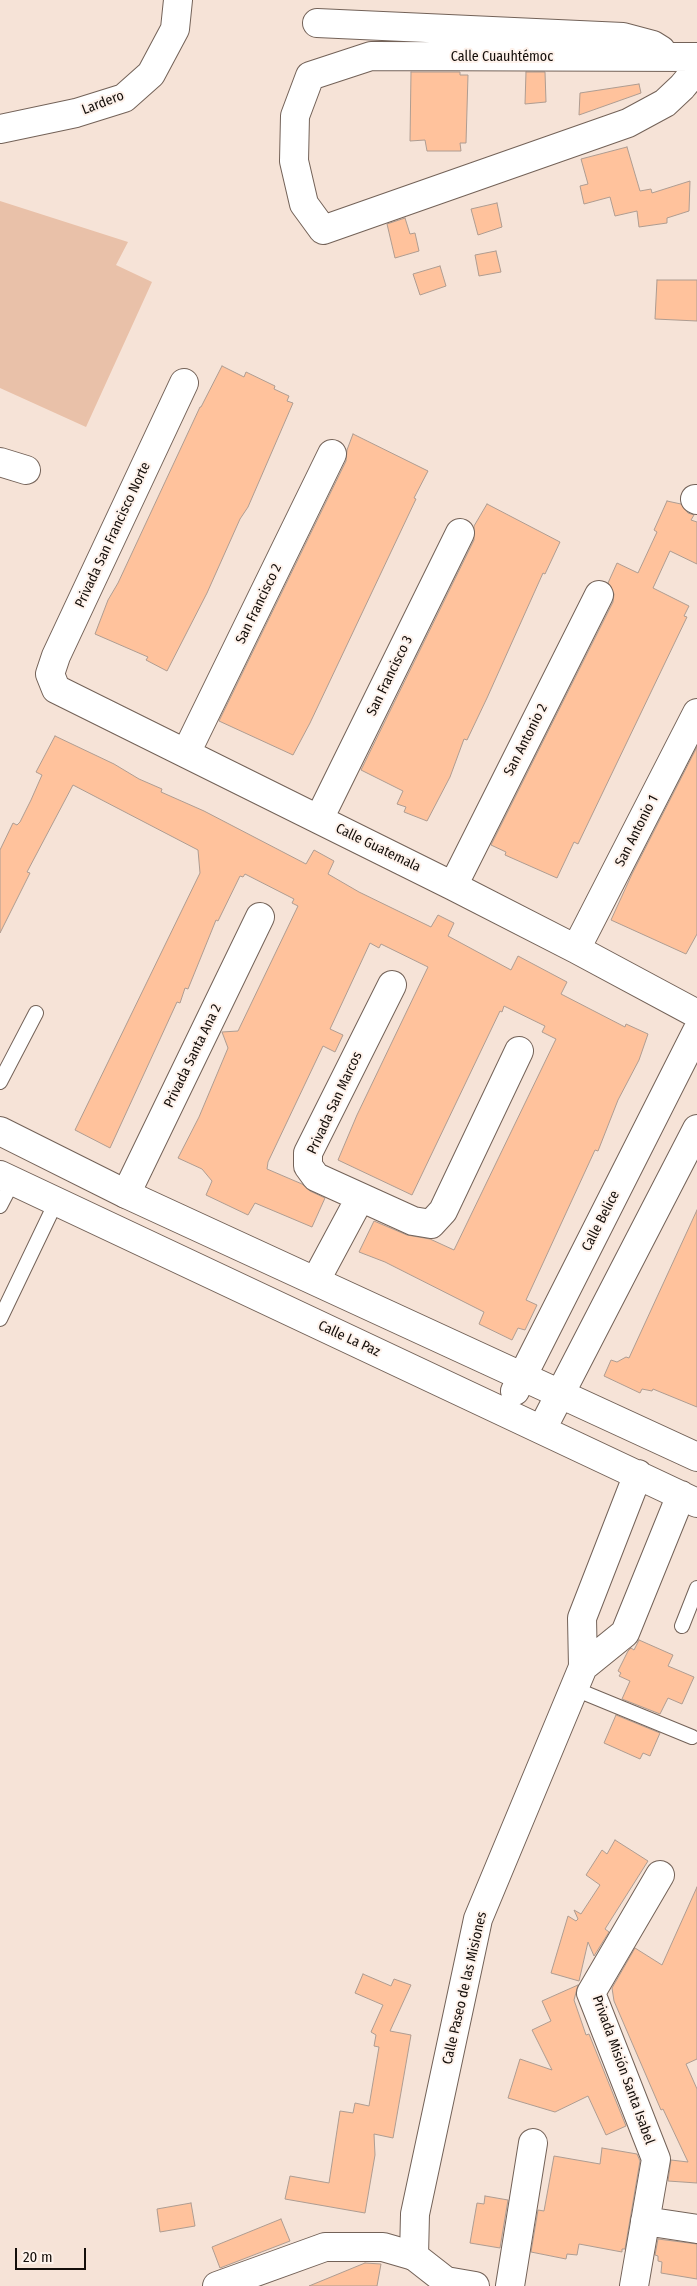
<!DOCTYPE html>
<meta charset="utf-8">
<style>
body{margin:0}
#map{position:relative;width:697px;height:2286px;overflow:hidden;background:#f6e3d7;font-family:"Fira Sans Condensed",sans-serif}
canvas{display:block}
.scale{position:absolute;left:15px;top:2248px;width:71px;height:22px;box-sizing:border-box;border:2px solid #140e0a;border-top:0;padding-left:6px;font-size:15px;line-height:18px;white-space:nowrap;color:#140e0a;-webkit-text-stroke:4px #fef2eb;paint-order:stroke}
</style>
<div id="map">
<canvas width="697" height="2286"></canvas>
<div class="scale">20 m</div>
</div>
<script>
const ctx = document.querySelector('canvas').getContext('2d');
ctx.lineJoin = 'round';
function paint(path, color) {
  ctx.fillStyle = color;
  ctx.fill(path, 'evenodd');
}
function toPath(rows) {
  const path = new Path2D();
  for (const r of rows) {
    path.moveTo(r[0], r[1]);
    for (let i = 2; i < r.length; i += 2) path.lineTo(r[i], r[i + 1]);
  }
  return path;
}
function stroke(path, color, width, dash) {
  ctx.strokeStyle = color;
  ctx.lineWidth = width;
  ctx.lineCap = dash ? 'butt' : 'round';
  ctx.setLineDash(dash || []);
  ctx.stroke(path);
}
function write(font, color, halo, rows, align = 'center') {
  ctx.font = font + ' "Fira Sans Condensed",sans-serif';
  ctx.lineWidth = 4;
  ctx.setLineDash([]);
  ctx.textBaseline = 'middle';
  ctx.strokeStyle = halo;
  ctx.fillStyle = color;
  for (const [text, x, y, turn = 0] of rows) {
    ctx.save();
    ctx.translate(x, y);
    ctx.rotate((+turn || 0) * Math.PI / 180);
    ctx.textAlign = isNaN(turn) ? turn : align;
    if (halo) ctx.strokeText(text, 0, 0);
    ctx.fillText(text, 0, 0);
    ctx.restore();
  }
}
paint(toPath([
 [0,201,128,242,116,265,152,282,86,427,0,388]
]), '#e9c1a9');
const building = toPath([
 [411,72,460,72,460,75,468,75,466,143,460,143,461,151,427,151,425,140,410,141,411,72],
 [526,72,545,72,546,102,525,104,526,72],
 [639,84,641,93,579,115,580,93,639,84],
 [627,147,640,191,651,189,652,193,690,181,689,211,667,218,667,223,639,227,637,211,615,216,610,197,584,204,580,186,588,184,581,159,627,147],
 [497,203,502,227,478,235,471,209,497,203],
 [405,218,410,234,415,233,419,251,395,258,387,224,405,218],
 [496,251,501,272,479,276,475,255,496,251],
 [440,266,446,286,420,295,413,274,440,266],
 [657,280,697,280,697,321,655,319,657,280],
 [222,366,244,377,246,372,275,386,274,389,289,396,287,401,293,403,248,507,240,519,207,593,167,671,146,660,148,657,95,634,108,600,118,583,200,407,201,407,222,366],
 [353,434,428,471,414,498,416,499,310,723,293,755,219,721,346,461,347,450,353,434],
 [667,501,681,504,688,513,694,515,691,520,697,522,697,564,670,551,653,588,689,606,684,616,687,617,578,844,574,842,557,878,505,855,506,852,491,845,613,602,614,594,608,583,617,563,638,573,657,532,654,530,667,501],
 [487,504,560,542,545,574,543,573,487,698,467,740,464,739,450,777,427,821,404,812,406,807,397,804,403,791,361,770,474,540,474,526,487,504],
 [55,736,114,764,139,779,162,789,161,792,204,811,306,864,314,850,334,861,328,874,359,892,431,927,438,915,454,923,448,936,511,970,518,956,567,982,561,994,625,1027,626,1024,648,1034,639,1060,618,1100,598,1151,595,1150,526,1300,537,1305,525,1330,518,1328,512,1340,479,1324,484,1312,385,1262,359,1252,374,1221,407,1235,430,1239,454,1250,556,1039,542,1032,545,1026,504,1006,502,1012,500,1011,412,1195,338,1160,357,1115,428,967,381,944,379,948,370,943,330,1029,343,1035,335,1052,323,1046,268,1162,267,1169,302,1184,310,1191,325,1198,312,1227,255,1203,248,1215,206,1195,212,1181,202,1169,178,1158,199,1117,228,1048,222,1032,238,1031,298,906,292,903,294,899,245,874,243,877,240,876,218,921,216,920,188,989,185,988,180,1003,177,1002,110,1148,75,1130,200,873,198,850,73,785,27,872,30,873,0,933,0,850,13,823,17,825,20,822,31,800,42,775,36,772,55,736],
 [697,747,697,934,686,954,611,920,632,874,697,747],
 [697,1210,697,1407,653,1389,652,1391,642,1389,640,1393,604,1376,611,1360,617,1362,626,1357,629,1358,697,1210],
 [639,1640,673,1655,668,1666,694,1677,682,1704,668,1698,660,1714,622,1699,630,1681,619,1676,621,1673,618,1671,628,1651,631,1648,634,1650,639,1640],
 [616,1715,660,1733,650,1756,643,1753,640,1759,604,1743,616,1715],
 [615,1840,648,1861,605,1929,609,1932,594,1956,588,1942,579,1981,551,1973,568,1916,576,1921,578,1919,574,1910,581,1914,600,1885,586,1875,602,1850,607,1854,615,1840],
 [697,1887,697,2059,686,2064,697,2089,697,2183,668,2181,671,2160,688,2162,663,2109,661,2110,614,2001,612,1988,635,1948,662,1965,697,1887],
 [363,1974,391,1986,394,1979,411,1985,390,2031,411,2035,393,2138,374,2134,375,2155,365,2213,285,2199,290,2176,329,2183,340,2111,353,2113,355,2103,369,2106,379,2047,374,2046,376,2035,371,2032,383,2005,355,1993,363,1974],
 [578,1985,574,2000,586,2035,589,2034,626,2126,606,2135,588,2096,555,2112,508,2098,520,2059,552,2070,532,2030,551,2021,542,2001,578,1985],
 [602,2148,637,2154,640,2161,625,2249,622,2249,622,2252,579,2244,577,2255,567,2254,566,2259,531,2252,538,2210,544,2211,554,2156,600,2164,602,2148],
 [485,2196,508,2200,500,2248,470,2243,477,2203,484,2204,485,2196],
 [191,2203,195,2226,160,2232,157,2209,191,2203],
 [281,2219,290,2241,220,2268,212,2247,281,2219],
 [658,2239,697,2244,697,2279,661,2273,662,2262,658,2261,658,2256,655,2255,658,2239],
 [365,2263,381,2264,377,2286,309,2286,365,2263]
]);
paint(building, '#ffc29c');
stroke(building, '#ae9c91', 1);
const lane = toPath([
 [0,1082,36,1013],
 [0,1206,13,1181],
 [0,1319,57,1200],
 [682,1626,697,1588],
 [575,1689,692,1737]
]);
const street = toPath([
 [317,23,623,37,653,45,661,50],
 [697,57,371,56,310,76,295,116,294,161,304,204,323,230,628,123,665,103,682,87,697,69],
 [184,383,56,656,50,674,56,689,453,886,576,949,697,1014],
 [0,462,26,470],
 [695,499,697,500],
 [186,753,332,454],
 [319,819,460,533],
 [453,886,599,595],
 [576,949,697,713],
 [392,985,308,1153,308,1166,316,1177,413,1221,431,1224,443,1211,519,1051],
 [126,1194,260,917],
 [316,1280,360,1198],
 [645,2221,697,2229],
 [217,2286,325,2247,383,2247,414,2256],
 [510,2286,533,2143],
 [634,2286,656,2159,591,1993,660,1875]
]);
const secondary = toPath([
 [0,129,76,113,124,98,151,74,175,29,178,0],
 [0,1131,126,1194,697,1457],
 [0,1175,697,1503],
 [515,1391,697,1031],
 [542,1429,697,1129],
 [583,1667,625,1633,681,1495],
 [475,2286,446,2281,414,2256,415,2214,478,1919,583,1667,582,1618,638,1474]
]);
stroke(lane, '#736258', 16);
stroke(street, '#736258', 30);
stroke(secondary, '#736258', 30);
stroke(lane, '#fff', 14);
stroke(street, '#fff', 28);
stroke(secondary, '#fff', 28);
write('14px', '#140e0a', '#fef2eb', [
 ["Calle Cuauhtémoc",502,57],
 ["Lardero",103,103,-21],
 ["Privada San Francisco Norte",113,535,-65],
 ["San Francisco 2",259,604,-64],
 ["San Francisco 3",390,676,-64],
 ["San Antonio 2",526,740,-63],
 ["San Antonio 1",637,831,-63],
 ["Calle Guatemala",378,848,26],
 ["Privada Santa Ana 2",193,1056,-64],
 ["Privada San Marcos",335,1103,-65],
 ["Calle Belice",601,1221,-63],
 ["Calle La Paz",349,1339,25],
 ["Calle Paseo de las Misiones",465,1988,-77],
 ["Privada Misión Santa Isabel",623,2070,70]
]);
</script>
